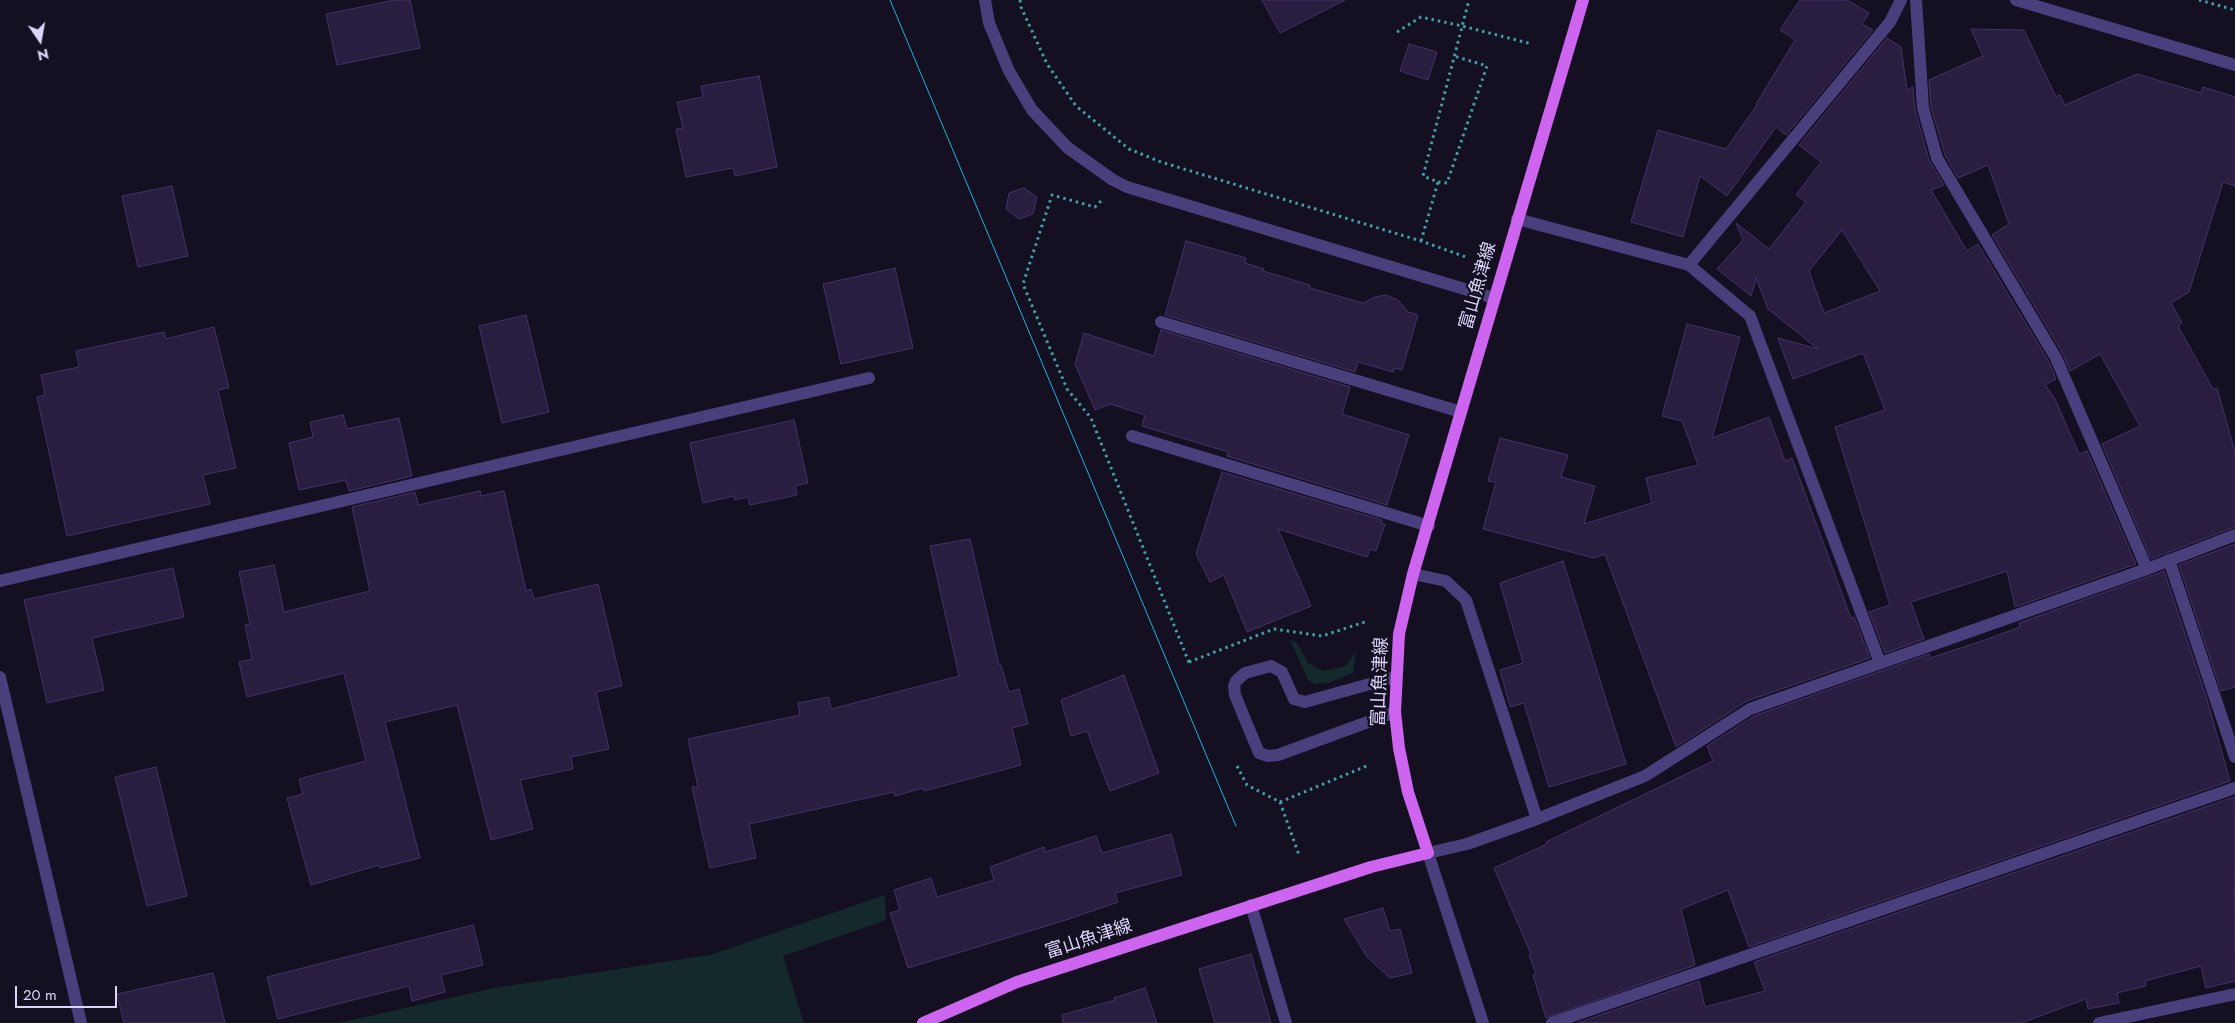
<!DOCTYPE html>
<meta charset="utf-8">
<style>
body{margin:0}
#map{position:relative;width:2235px;height:1023px;overflow:hidden;background:#151021;font-family:Jost,sans-serif}
canvas{display:block}
.north{position:absolute;left:15px;top:15px;width:50px;height:50px;-webkit-text-stroke:4px #151021;paint-order:stroke;rotate:168deg;font-size:14px;font-weight:700;line-height:20px;text-align:center;color:#ddd4fb}
.north::after{content:'';display:block;margin:auto;width:18px;height:22px;background:#ddd4fb;clip-path:polygon(50% 0,100% 100%,50% 72%,0 100%)}
.scale{position:absolute;left:15px;top:986px;width:102px;height:22px;box-sizing:border-box;border:2px solid #ddd4fb;border-top:0;padding-left:6px;font-size:15px;line-height:18px;white-space:nowrap;color:#ddd4fb;-webkit-text-stroke:4px #151021;paint-order:stroke}
</style>
<div id="map">
<canvas width="2235" height="1023"></canvas>
<div class="north">N</div>
<div class="scale">20 m</div>
</div>
<script>
const ctx = document.querySelector('canvas').getContext('2d');
ctx.lineJoin = 'round';
function paint(path, color) {
  ctx.fillStyle = color;
  ctx.fill(path, 'evenodd');
}
function toPath(rows) {
  const path = new Path2D();
  for (const r of rows) {
    path.moveTo(r[0], r[1]);
    for (let i = 2; i < r.length; i += 2) path.lineTo(r[i], r[i + 1]);
  }
  return path;
}
function stroke(path, color, width, dash) {
  ctx.strokeStyle = color;
  ctx.lineWidth = width;
  ctx.lineCap = dash ? 'butt' : 'round';
  ctx.setLineDash(dash || []);
  ctx.stroke(path);
}
function write(font, color, halo, rows, align = 'center') {
  ctx.font = font + ' Jost,"Noto Sans JP",sans-serif';
  ctx.lineWidth = 4.5;
  ctx.setLineDash([]);
  ctx.textBaseline = 'middle';
  ctx.strokeStyle = halo;
  ctx.fillStyle = color;
  for (const [text, x, y, turn = 0] of rows) {
    ctx.save();
    ctx.translate(x, y);
    ctx.rotate((+turn || 0) * Math.PI / 180);
    ctx.textAlign = isNaN(turn) ? turn : align;
    if (halo) ctx.strokeText(text, 0, 0);
    ctx.fillText(text, 0, 0);
    ctx.restore();
  }
}
paint(toPath([
 [1290,640,1297,643,1308,663,1323,671,1346,666,1356,651,1353,673,1331,682,1315,684,1308,680],
 [885,895,886,920,783,956,804,1023,339,1023,494,988,710,955]
]), '#13292b');
const building = toPath([
 [395,0,410,0,420,48,337,65,326,14,395,0],
 [1262,0,1345,0,1280,33,1262,0],
 [1800,0,1847,0,1869,13,1862,24,1873,30,1786,135,1776,127,1727,196,1700,176,1683,237,1631,222,1658,130,1726,149,1757,105,1756,104,1795,40,1780,30,1800,0],
 [1971,29,2024,30,2056,97,2060,95,2065,105,2137,74,2201,93,2203,87,2235,97,2235,186,2223,182,2189,292,2171,303,2182,323,2178,326,2213,389,2217,388,2235,452,2235,527,2151,559,2102,444,2140,426,2100,354,2070,371,2063,354,1992,235,2009,224,1988,165,1958,178,1945,155,1931,107,1929,80,1983,56,1971,29],
 [1887,38,1901,47,1907,90,1913,87,1915,110,1929,160,1944,185,1931,190,1967,251,1978,244,2049,362,2056,379,2045,385,2055,399,2079,454,2087,451,2136,564,2015,607,2007,571,1911,602,1924,639,1885,653,1869,612,1890,605,1835,427,1885,410,1863,353,1793,379,1778,338,1818,349,1768,309,1756,278,1751,296,1717,269,1743,240,1736,223,1769,249,1806,202,1796,195,1821,162,1799,145,1887,38],
 [1842,230,1880,291,1824,313,1809,271,1842,230],
 [1409,44,1437,52,1428,80,1400,71,1409,44],
 [759,76,777,167,735,176,733,168,686,177,676,129,683,128,677,102,703,97,701,86,759,76],
 [172,186,188,256,138,267,122,196,172,186],
 [1024,188,1037,197,1033,214,1019,219,1006,209,1009,193,1024,188],
 [1186,241,1246,258,1245,263,1264,269,1263,271,1310,285,1310,288,1363,303,1375,297,1386,295,1398,300,1408,312,1418,315,1402,370,1394,368,1393,372,1358,362,1355,372,1165,315,1186,241],
 [895,268,913,348,841,364,823,284,895,268],
 [526,315,549,412,502,423,479,326,526,315],
 [1687,324,1740,337,1712,438,1769,417,1785,461,1792,458,1851,618,1854,617,1870,658,1747,701,1676,747,1605,554,1594,558,1483,529,1496,482,1488,481,1500,438,1568,455,1561,477,1595,486,1584,524,1652,503,1646,478,1698,465,1682,421,1662,416,1687,324],
 [214,327,229,388,218,390,236,468,203,475,210,504,67,536,37,397,45,395,41,375,79,367,76,351,164,332,166,339,214,327],
 [1161,330,1350,387,1342,414,1409,435,1387,505,1227,456,1228,452,1142,426,1145,415,1110,404,1095,410,1075,364,1084,333,1154,356,1161,330],
 [343,415,347,429,399,418,412,476,349,491,346,480,299,490,289,443,313,437,310,422,343,415],
 [794,420,808,483,795,486,797,495,750,505,748,497,735,500,734,496,703,503,690,443,794,420],
 [1222,472,1382,520,1381,523,1385,524,1376,551,1370,549,1367,557,1278,529,1311,606,1247,632,1224,575,1210,582,1196,554,1222,472],
 [480,491,481,496,504,491,526,591,531,589,534,599,598,584,622,686,596,692,609,749,571,757,573,769,520,780,533,829,491,840,457,705,385,722,420,858,380,868,379,865,311,885,287,798,303,794,299,779,366,761,344,673,247,697,239,662,252,659,245,625,250,624,239,572,274,565,284,612,370,591,352,507,415,492,418,505,480,491],
 [970,539,999,665,1001,665,1009,692,1019,689,1028,724,1012,728,1021,765,924,791,923,788,895,796,894,792,749,824,756,858,710,868,692,787,698,787,688,739,800,715,798,703,829,697,831,709,959,676,930,546,970,539],
 [2235,544,2235,687,2221,691,2179,565,2235,544],
 [1563,561,1626,764,1549,787,1524,703,1510,707,1500,670,1523,663,1500,583,1563,561],
 [173,568,184,617,92,638,104,690,47,703,24,600,173,568],
 [2164,571,2206,696,2230,781,1749,947,1728,890,1681,909,1695,965,1546,1018,1533,975,1536,974,1529,955,1531,954,1494,868,1547,844,1546,842,1713,761,1707,746,1754,716,1929,654,1930,658,1982,641,2020,627,2019,623,2164,571],
 [1124,675,1159,773,1110,791,1087,731,1071,736,1061,700,1124,675],
 [156,767,187,896,147,906,115,777,156,767],
 [2234,797,2235,981,2206,988,2201,966,2145,981,2146,986,2117,993,2119,1003,2088,1009,2086,999,2021,1023,1577,1023,1699,981,1705,1007,1765,991,1754,962,2234,797],
 [1171,834,1182,875,1115,893,1118,902,1066,920,908,968,890,913,900,910,894,890,931,878,937,897,994,880,990,867,1044,847,1045,852,1096,836,1102,853,1171,834],
 [1383,908,1390,931,1400,929,1412,973,1390,978,1367,957,1344,919,1383,908],
 [473,925,483,965,441,975,445,992,412,1001,409,986,278,1019,267,977,473,925],
 [1251,954,1271,1023,1215,1023,1199,969,1251,954],
 [213,973,225,1023,124,1023,117,994,213,973],
 [1145,988,1157,1023,1063,1023,1062,1015,1115,1000,1114,998,1145,988]
]);
paint(building, '#291d40');
stroke(building, '#44326a', 1);
stroke(toPath([
 [1020,0,1021,7,1047,64,1076,106,1129,149,1161,162,1421,241,1466,257],
 [2199,0,2235,10],
 [1397,32,1421,17,1462,26,1532,44],
 [1438,182,1447,183,1487,66,1454,56],
 [1101,201,1095,207,1052,195,1023,284,1067,389,1091,418,1190,665],
 [1421,241,1438,182,1423,176,1469,0],
 [1189,662,1274,629,1322,636,1365,622],
 [1237,766,1247,785,1280,802,1369,765],
 [1280,802,1299,855]
]), '#3aa2a9', 3, [2.5, 4]);
stroke(toPath([
 [985,0,989,23,1009,71,1032,110,1068,148,1113,180,1127,187,1494,298],
 [1916,0,1923,108,1937,158,2056,358,2147,569],
 [2016,0,2235,65],
 [1517,219,1689,265,1750,316,1880,663],
 [1689,265,1890,22,1901,0],
 [1161,322,1461,412],
 [1132,436,1429,526],
 [2169,560,2235,757],
 [1413,574,1446,581,1466,600,1537,819],
 [0,581,869,378],
 [0,677,81,1023],
 [1395,712,1278,755,1268,756,1259,753,1235,695,1234,686,1236,681,1245,673,1271,666,1282,672,1294,699,1305,702,1395,677],
 [1251,905,1286,1023],
 [1483,1023,1428,853,1467,844,1537,819,1645,776,1750,709,2147,569,2235,535],
 [1552,1023,2235,788],
 [2099,1023,2235,994]
]), '#493f7c', 12);
stroke(toPath([
 [923,1023,1017,982,1371,867,1428,853,1408,792,1399,748,1395,712,1399,634,1413,574,1583,0]
]), '#cd65f1', 12);
stroke(toPath([
 [890,0,1236,826]
]), '#15b7e5', 1);
write('18px', '#ddd4fb', '#151021', [
 ["富山魚津線",1479,286,-74],
 ["富山魚津線",1381,682,-88],
 ["富山魚津線",1089,940,-18]
]);
</script>
